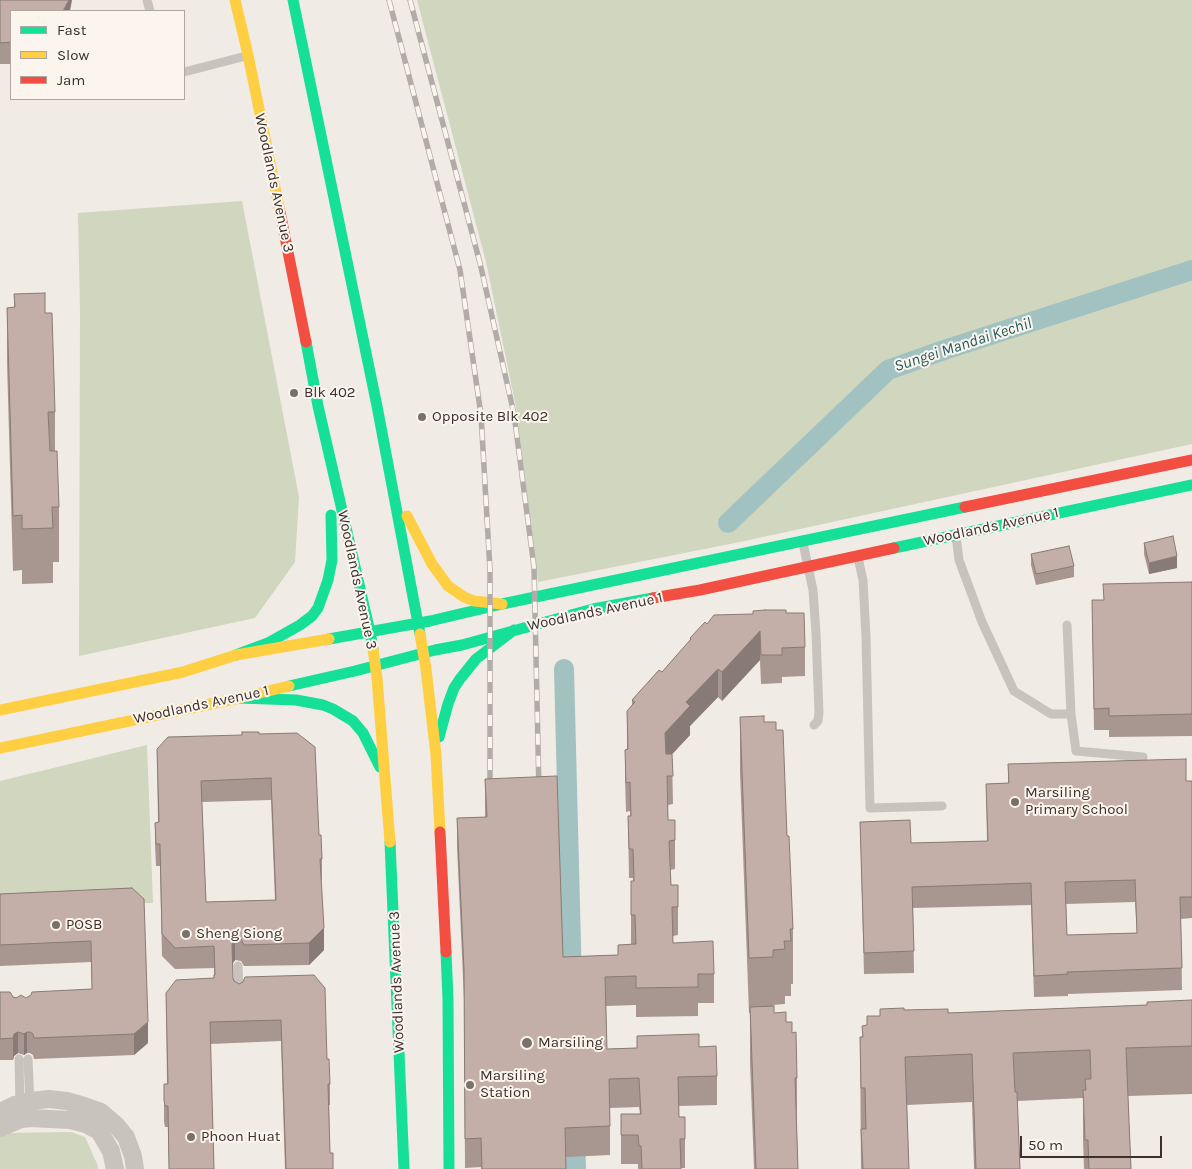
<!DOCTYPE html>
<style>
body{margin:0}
#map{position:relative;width:1192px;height:1169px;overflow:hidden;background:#f0ebe5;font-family:Karla,sans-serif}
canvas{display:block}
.legend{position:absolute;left:10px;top:10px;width:175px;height:90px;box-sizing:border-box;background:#fbf5ee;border:1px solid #aea6a0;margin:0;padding:6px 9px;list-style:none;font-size:15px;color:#3b302b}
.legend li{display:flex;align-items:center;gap:10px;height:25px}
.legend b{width:25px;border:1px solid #aea6a0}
.scale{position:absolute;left:1020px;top:1136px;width:142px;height:22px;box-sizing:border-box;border:2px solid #3b302b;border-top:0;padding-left:6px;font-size:15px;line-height:18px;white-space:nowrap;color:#3b302b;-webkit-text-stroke:4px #fbf5ee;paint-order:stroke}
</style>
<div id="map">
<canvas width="1192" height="1169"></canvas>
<ul class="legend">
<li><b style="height:6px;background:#16e098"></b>Fast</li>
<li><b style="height:6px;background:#ffcf43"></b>Slow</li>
<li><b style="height:6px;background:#f24e42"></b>Jam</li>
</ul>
<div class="scale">50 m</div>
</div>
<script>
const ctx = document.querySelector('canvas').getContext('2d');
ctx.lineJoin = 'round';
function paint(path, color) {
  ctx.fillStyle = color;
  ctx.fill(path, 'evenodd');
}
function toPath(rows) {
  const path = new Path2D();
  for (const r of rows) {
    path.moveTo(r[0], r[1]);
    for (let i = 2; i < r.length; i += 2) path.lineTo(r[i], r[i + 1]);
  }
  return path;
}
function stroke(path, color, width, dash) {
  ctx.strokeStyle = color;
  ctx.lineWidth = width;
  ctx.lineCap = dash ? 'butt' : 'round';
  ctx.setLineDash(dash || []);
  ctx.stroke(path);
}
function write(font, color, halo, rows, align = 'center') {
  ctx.font = font + ' Karla,sans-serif';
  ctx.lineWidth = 4;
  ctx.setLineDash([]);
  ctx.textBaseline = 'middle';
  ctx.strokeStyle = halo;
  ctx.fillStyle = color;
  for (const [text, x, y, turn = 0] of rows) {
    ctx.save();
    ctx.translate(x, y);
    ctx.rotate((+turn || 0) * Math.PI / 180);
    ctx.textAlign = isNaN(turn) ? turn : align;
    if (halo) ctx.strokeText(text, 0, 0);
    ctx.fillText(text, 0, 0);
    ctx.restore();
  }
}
paint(toPath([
 [417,0,1192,0,1192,444,740,542,538,582,516,407,486,262],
 [242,201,299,497,295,562,255,618,79,656,80,311,78,213],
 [147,745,153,903,0,906,0,781],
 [71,1132,85,1137,98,1166,98,1169,0,1169,0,1135,2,1133]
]), '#d1d6bf');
stroke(toPath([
 [728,523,888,370,944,350,1192,270],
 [564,669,572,984],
 [575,1128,576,1169]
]), '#a1c2c1', 20);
stroke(toPath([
 [147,0,150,11],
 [184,72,246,56],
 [956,536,959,560,982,622,1014,691,1051,714,1071,714],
 [803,543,813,590,816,633,819,713,818,721,814,725],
 [858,558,863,580,866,637,870,808,942,806],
 [1067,625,1071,714,1076,751,1143,757],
 [238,966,239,994],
 [19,1059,20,1106],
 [28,1059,30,1104]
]), '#c9c3be', 9);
stroke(toPath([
 [0,1112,15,1105,30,1101,49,1099,67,1101,84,1106,101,1112,116,1125,126,1137,133,1156,135,1169],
 [0,1128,21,1119,31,1118,70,1120,86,1124,99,1131,111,1151,115,1169]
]), '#c9c3be', 18);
stroke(toPath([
 [293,0,377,406,420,634],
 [306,342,318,406,370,632,373,649],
 [894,548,1192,485],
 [329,639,430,621,502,604,965,507],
 [236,655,268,643,300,625,312,616,318,608,328,580,332,560,331,515],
 [289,686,355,671,435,650,462,645,593,609,653,598],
 [239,698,296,700,323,705,333,709,353,721,363,733,380,767],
 [439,737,448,704,454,688,460,679,476,659,514,630],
 [390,842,404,1169],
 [446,952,448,999,449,1169]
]), '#16e098', 11);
stroke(toPath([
 [235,0,248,55,280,212],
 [407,516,432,564,448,586,464,597,474,601,502,604],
 [420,634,426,669,436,755,440,832],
 [373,649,377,678,390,842],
 [0,710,183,672,236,655,329,639],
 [0,748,239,698,289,686]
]), '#ffcf43', 11);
stroke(toPath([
 [280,212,306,342],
 [965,507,1192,460],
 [653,598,700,590,894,548],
 [440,832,446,952]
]), '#f24e42', 11);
const rail = toPath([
 [389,0,460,270,481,415,490,570,490,792],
 [410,0,480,263,514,414,534,567,539,791]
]);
stroke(rail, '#b1aca8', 5.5);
stroke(rail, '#fbf5ee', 4, [11]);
paint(toPath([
 [0,0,11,11,11,64,0,64],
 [14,294,45,313,55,412,55,451,59,507,59,562,53,562,53,583,22,584,22,570,13,571,7,363,7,308,14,307],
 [1144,543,1177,568,1149,574,1144,554],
 [1031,554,1074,566,1074,577,1036,585,1031,565],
 [1192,582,1192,736,1109,737,1109,730,1094,730,1092,600,1103,600],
 [786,613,805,647,805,676,782,677,782,683,761,684,760,660,722,701,718,697,690,726,690,735,672,754,673,804,668,805,668,820,675,840,675,869,670,870,671,885,678,907,678,935,673,936,673,943,714,974,714,1003,698,1003,698,1016,636,1017,636,1005,606,1006,607,1049,637,1048,637,1036,699,1047,717,1076,717,1105,679,1106,679,1117,685,1139,685,1168,681,1168,681,1169,638,1169,638,1164,621,1164,621,1114,640,1114,639,1107,610,1108,610,1155,566,1157,566,1169,481,1169,481,1167,465,1168,464,999,457,847,457,818,485,817,485,779,563,957,618,955,635,944,631,944,631,881,633,881,633,878,629,878,628,816,630,816,630,811,626,812,625,778,625,750,627,749,627,711,632,705,632,700,662,672,690,641,690,638,707,624],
 [740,717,776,730,787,836,793,929,793,984,791,984,791,996,785,996,785,1004,773,1005,773,1006,774,1013,786,1022,792,1033,797,1078,797,1133,798,1169,754,1169,750,1062,750,1013,749,1013,740,772],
 [259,734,319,835,322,859,322,880,321,880,324,950,309,965,244,966,241,961,235,960,232,964,233,978,234,981,327,1059,330,1084,330,1105,329,1105,330,1153,333,1169,285,1169,281,1041,210,1044,214,1169,169,1169,168,1127,165,1127,164,1122,164,1084,167,1084,166,993,214,978,214,968,175,969,162,956,160,866,156,866,155,844,155,823,158,822,157,749],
 [271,800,275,900,206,902,202,802],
 [1008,764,1186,781,1192,781,1192,918,1181,919,1182,990,1068,994,1068,996,1034,997,1031,905,913,908,914,973,864,974,860,822,911,843,987,841,986,784,1008,783],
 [1135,902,1137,933,1067,935,1066,904],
 [132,888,148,1043,134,1055,34,1059,33,1055,30,1053,27,1053,24,1055,18,1053,14,1056,13,1060,0,1060,0,992,13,997,26,998,92,989,91,962,0,966,0,894],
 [1192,1000,1192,1094,1128,1096,1131,1169,1084,1169,1083,1138,1083,1098,1017,1101,1020,1169,974,1169,972,1102,907,1105,909,1169,861,1169,860,1037,862,1037,867,1025,880,1016,904,1010,948,1013,1147,1005]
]), '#a89690');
paint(toPath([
 [69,0,72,0,70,11,63,11],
 [1177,556,1177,568,1149,574,1149,563],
 [760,631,760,660,722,701,722,672],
 [718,669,718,697,690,726,690,735,665,762,665,733,686,702],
 [324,928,324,950,309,965,309,943],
 [235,939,235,960,233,963,232,966,232,945,233,941],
 [148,1022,148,1043,134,1055,134,1034],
 [18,1032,18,1053,14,1056,13,1060,13,1038,14,1034],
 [27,1032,27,1053,24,1055,24,1034]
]), '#887a75');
const building = toPath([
 [0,0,69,0,63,11,11,11,11,42,0,43,0,0],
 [45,293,45,313,52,313,55,412,48,412,50,451,57,451,59,507,52,507,53,528,22,529,22,515,13,516,7,308,15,307,14,294,45,293],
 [1173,536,1177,556,1149,563,1144,543,1173,536],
 [1069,546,1074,566,1036,574,1031,554,1069,546],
 [1192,582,1192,714,1109,716,1109,708,1094,709,1092,600,1104,600,1103,584,1192,582],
 [765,610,786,610,786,613,804,613,805,647,782,648,782,655,761,655,760,631,722,672,718,669,686,702,690,706,665,733,666,754,672,754,673,776,667,776,668,820,675,820,675,840,669,841,671,885,678,885,678,907,672,907,673,943,713,941,714,974,698,974,698,987,636,988,636,976,605,977,607,1049,637,1048,637,1036,699,1034,699,1047,716,1046,717,1076,678,1077,679,1117,685,1117,685,1139,680,1139,681,1169,642,1169,641,1146,639,1146,638,1135,621,1135,621,1114,641,1114,639,1078,609,1079,610,1126,565,1128,566,1169,482,1169,481,1138,465,1139,464,970,457,818,487,817,485,779,557,776,563,957,618,955,618,945,636,944,635,915,631,915,631,881,634,881,633,849,629,849,628,816,631,816,630,782,626,783,625,750,628,749,627,711,635,702,632,700,659,670,662,672,691,639,690,638,705,622,707,624,714,615,753,614,753,611,765,610],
 [764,716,764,722,776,722,776,730,783,730,787,836,789,836,793,929,790,929,791,941,784,941,785,949,773,950,773,957,749,958,740,717,764,716],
 [242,732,259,732,259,734,297,733,315,747,319,835,321,835,322,859,320,859,324,928,309,943,244,945,241,939,235,939,233,941,232,945,233,978,234,981,239,984,243,982,245,977,314,975,325,988,327,1059,329,1059,330,1084,328,1084,330,1153,333,1153,333,1169,286,1169,281,1020,210,1022,214,1169,169,1169,168,1106,165,1106,164,1100,164,1084,168,1084,166,993,176,980,214,978,214,975,215,975,214,946,175,948,162,934,160,844,156,844,155,823,159,822,157,749,168,737,242,735,242,732],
 [271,778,276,900,206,902,201,781,271,778],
 [1186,759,1186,781,1192,781,1192,897,1180,897,1182,968,1067,972,1068,974,1034,976,1031,883,912,887,914,951,864,953,860,822,910,820,911,843,988,841,986,784,1009,783,1008,764,1186,759],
 [1135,880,1137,933,1067,935,1065,882,1135,880],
 [132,888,144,899,148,1022,134,1034,34,1038,33,1034,30,1032,27,1032,24,1034,18,1032,14,1034,13,1038,0,1039,0,992,10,992,13,997,16,998,21,995,26,998,31,995,32,992,92,989,91,941,0,945,0,894,132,888],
 [1192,1000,1192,1046,1126,1048,1131,1169,1089,1169,1088,1140,1085,1140,1083,1090,1086,1090,1085,1079,1091,1079,1090,1050,1013,1053,1015,1092,1017,1092,1020,1169,976,1169,972,1054,905,1057,909,1169,863,1169,861,1129,866,1129,865,1088,861,1088,860,1037,863,1037,862,1026,867,1025,867,1016,880,1016,880,1009,904,1008,904,1010,948,1009,948,1013,1147,1005,1147,1002,1192,1000],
 [774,1006,774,1013,786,1012,786,1022,792,1022,792,1033,796,1032,797,1078,795,1078,798,1169,756,1169,750,1007,774,1006]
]);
paint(building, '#c3afa7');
stroke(building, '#887a75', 1);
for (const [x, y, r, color] of [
 [294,393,5,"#7a716c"],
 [422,417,5,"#7a716c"],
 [1015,802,5,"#7a716c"],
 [56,925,5,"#7a716c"],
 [186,934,5,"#7a716c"],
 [527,1043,6,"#7a716c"],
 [470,1085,5,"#7a716c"],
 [191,1137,5,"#7a716c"]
]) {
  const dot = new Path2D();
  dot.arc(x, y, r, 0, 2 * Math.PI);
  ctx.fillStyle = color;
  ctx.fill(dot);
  stroke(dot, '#fbf5ee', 2);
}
write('15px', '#3b302b', '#fbf5ee', [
 ["Woodlands Avenue 3",274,183,78],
 ["Woodlands Avenue 1",991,527,-12],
 ["Woodlands Avenue 3",357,580,78],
 ["Woodlands Avenue 1",595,612,-12],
 ["Woodlands Avenue 1",201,705,-12],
 ["Woodlands Avenue 3",397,982,-92]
]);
write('15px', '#3b302b', '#fbf5ee', [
 ["Blk 402",304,393],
 ["Opposite Blk 402",432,417],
 ["Marsiling",1025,793],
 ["Primary School",1025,810],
 ["POSB",66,925],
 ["Sheng Siong",196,934],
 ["Marsiling",538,1043],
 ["Marsiling",480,1076],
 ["Station",480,1093],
 ["Phoon Huat",201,1137]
], 'left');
write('italic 16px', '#1f5a5e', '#fbf5ee', [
 ["Sungei Mandai Kechil",963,345,-18]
]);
</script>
